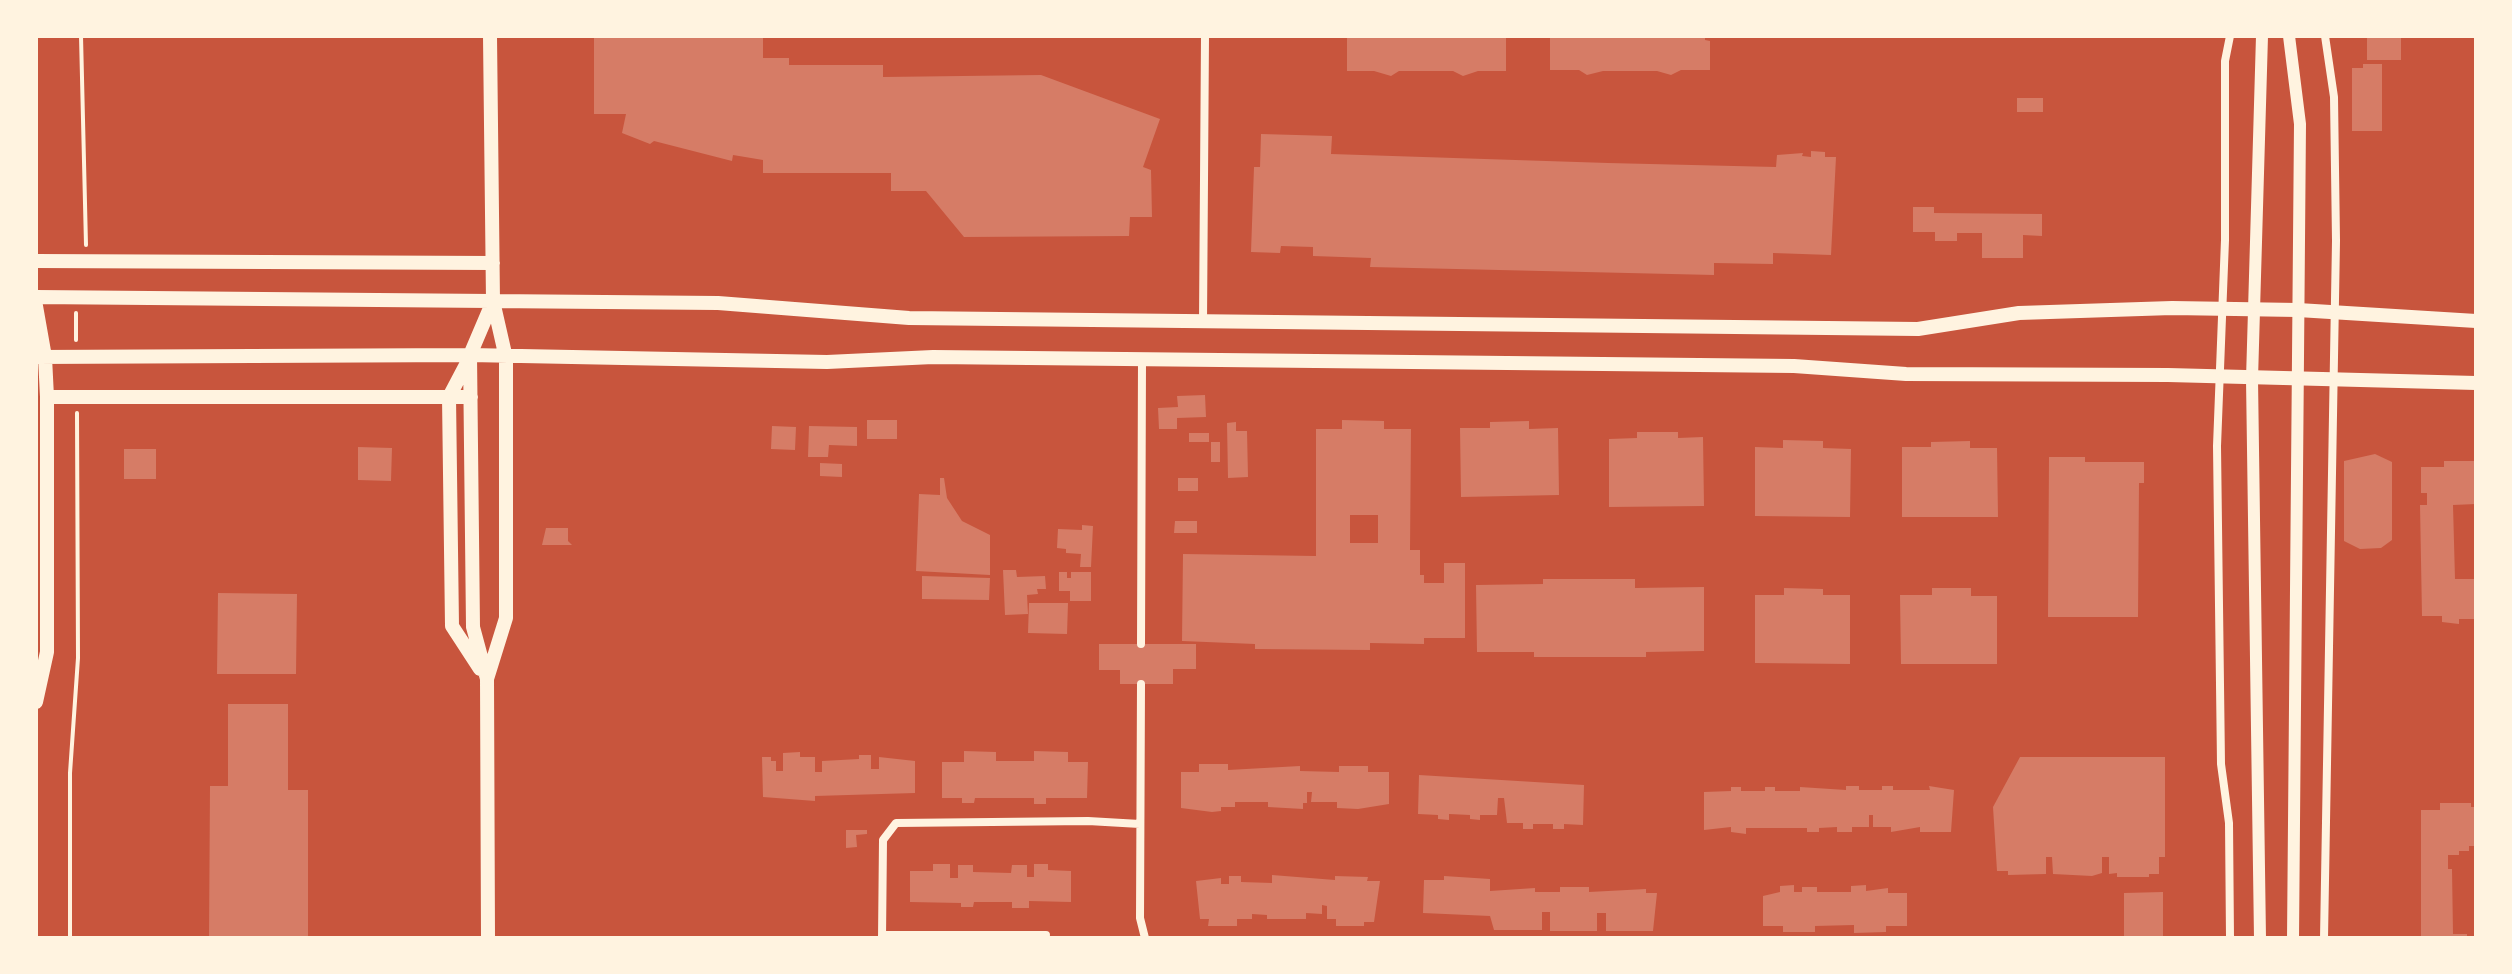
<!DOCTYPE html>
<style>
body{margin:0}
#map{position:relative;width:2512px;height:974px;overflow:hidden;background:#c8553d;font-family:Rubik,sans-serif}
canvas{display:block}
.frame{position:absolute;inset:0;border:38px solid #fff3e0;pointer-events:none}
</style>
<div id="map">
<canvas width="2512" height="974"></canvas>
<div class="frame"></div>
</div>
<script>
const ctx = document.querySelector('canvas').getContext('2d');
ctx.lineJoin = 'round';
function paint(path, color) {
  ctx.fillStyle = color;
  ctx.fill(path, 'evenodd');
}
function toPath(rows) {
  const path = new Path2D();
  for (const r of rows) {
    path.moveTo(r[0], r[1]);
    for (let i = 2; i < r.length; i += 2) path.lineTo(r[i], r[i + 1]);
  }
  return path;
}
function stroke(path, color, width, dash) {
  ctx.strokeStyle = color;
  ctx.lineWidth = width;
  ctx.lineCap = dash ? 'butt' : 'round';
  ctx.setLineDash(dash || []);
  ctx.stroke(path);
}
paint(toPath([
 [594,36,763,36,763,58,789,58,789,65,883,65,883,77,1041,75,1160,119,1143,167,1151,170,1152,217,1130,217,1129,236,964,237,926,191,891,191,891,173,763,173,763,160,733,155,732,161,654,141,650,144,622,133,626,114,594,114],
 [1347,36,1506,36,1506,71,1478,71,1463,76,1453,71,1399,71,1391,76,1374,71,1347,71],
 [1550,36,1705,36,1705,40,1710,41,1710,70,1681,70,1671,75,1657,71,1603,71,1587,75,1579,70,1550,70],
 [2367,36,2401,36,2401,60,2367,60],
 [2363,64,2382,64,2382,131,2352,131,2352,68,2363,68],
 [2017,98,2043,98,2043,112,2017,112],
 [1261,134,1332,136,1331,154,1608,163,1776,167,1777,155,1803,153,1802,156,1811,157,1811,151,1825,152,1825,157,1836,157,1831,255,1773,253,1773,264,1714,263,1714,275,1370,267,1371,258,1313,256,1313,247,1281,246,1280,253,1251,252,1254,167,1260,167],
 [1913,207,1934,207,1934,213,2042,214,2042,236,2023,235,2023,258,1982,258,1982,233,1957,233,1957,241,1935,241,1935,232,1913,232],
 [1205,395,1206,417,1177,418,1177,429,1159,429,1158,408,1178,407,1177,396],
 [867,420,897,420,897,439,867,439],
 [1342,420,1384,421,1384,429,1411,429,1410,550,1420,550,1420,575,1424,575,1424,583,1444,583,1444,563,1465,563,1465,638,1424,638,1424,644,1370,643,1370,650,1255,649,1255,644,1182,641,1183,554,1316,556,1316,429,1342,429],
 [1350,515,1378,515,1378,543,1350,543],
 [1529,421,1529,429,1558,428,1559,495,1461,497,1460,428,1490,428,1490,422],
 [1236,422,1236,431,1247,431,1248,477,1228,478,1227,423],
 [772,426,796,427,795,450,771,449],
 [809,426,857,427,857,446,829,445,828,457,808,457],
 [1637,432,1678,432,1678,438,1703,437,1704,506,1609,507,1609,439,1637,438],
 [1189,433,1209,433,1209,442,1189,442],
 [1783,440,1823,441,1823,448,1851,449,1850,517,1755,516,1755,447,1783,448],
 [1970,441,1970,448,1997,448,1998,517,1902,517,1902,447,1931,447,1931,442],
 [1211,442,1220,442,1220,462,1211,462],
 [358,447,392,448,391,481,358,480],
 [124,449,156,449,156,479,124,479],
 [2375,454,2392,462,2392,540,2381,548,2360,549,2344,541,2344,461],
 [2049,457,2085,457,2085,462,2144,462,2144,483,2139,483,2138,617,2048,617],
 [2444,461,2476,461,2476,504,2453,505,2455,579,2476,579,2474,619,2459,619,2459,624,2442,622,2442,616,2422,616,2420,505,2427,505,2427,493,2421,493,2421,467,2444,467],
 [820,463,842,464,842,477,820,476],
 [940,478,944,478,947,498,962,521,990,535,990,575,916,571,919,494,940,495],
 [1178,478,1198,478,1198,491,1178,491],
 [1175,521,1197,521,1197,533,1174,533],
 [1082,525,1093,526,1091,567,1080,567,1081,554,1066,553,1066,549,1057,548,1058,529,1082,530],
 [546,528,568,528,568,541,572,545,542,545],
 [1003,570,1016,570,1017,577,1045,576,1046,589,1037,589,1038,594,1027,595,1028,614,1005,615],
 [1059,572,1067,572,1067,578,1071,578,1071,572,1091,572,1091,601,1070,601,1070,591,1059,591],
 [922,576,990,578,989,600,922,599],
 [1543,579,1635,579,1635,588,1704,587,1704,651,1646,652,1646,657,1534,657,1534,652,1477,652,1476,585,1543,584],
 [1784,588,1823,589,1823,595,1850,595,1850,664,1755,663,1755,595,1784,595],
 [1932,588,1971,588,1971,596,1997,596,1997,664,1901,664,1900,595,1932,595],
 [218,593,297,594,296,674,217,674],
 [1029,603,1068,603,1067,634,1028,633],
 [1099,644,1196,644,1196,669,1173,669,1173,684,1120,684,1120,670,1099,670],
 [228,704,288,704,288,790,308,790,308,938,209,938,210,786,228,786],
 [964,751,996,752,996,761,1034,761,1034,751,1068,752,1068,762,1088,762,1087,798,1046,798,1046,804,1034,804,1034,798,975,798,974,803,962,803,962,798,942,798,942,762,964,762],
 [800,752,800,757,815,757,815,772,822,772,822,761,859,759,859,755,871,755,871,769,879,769,879,757,915,761,915,793,815,796,815,801,763,797,762,757,771,757,771,761,776,761,776,771,783,771,783,753],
 [2020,757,2165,757,2165,857,2159,857,2159,874,2149,874,2149,877,2117,877,2117,873,2109,874,2109,857,2102,857,2102,873,2092,876,2053,874,2052,857,2046,857,2046,874,2008,875,2008,871,1997,871,1993,807],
 [1199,764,1228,764,1228,770,1300,766,1300,771,1339,772,1339,766,1368,766,1368,772,1389,772,1389,804,1358,809,1337,808,1337,802,1311,802,1312,792,1307,792,1307,803,1303,803,1303,809,1268,807,1268,802,1235,802,1235,807,1221,807,1221,811,1212,812,1181,808,1181,772,1199,772],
 [1419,775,1584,785,1583,825,1564,824,1564,829,1553,829,1553,824,1533,824,1533,829,1523,829,1523,823,1507,823,1504,798,1498,798,1497,815,1480,815,1480,820,1470,819,1470,815,1449,814,1449,820,1438,819,1438,815,1418,814],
 [1846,786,1859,786,1859,790,1882,790,1882,786,1893,786,1893,790,1930,790,1929,786,1954,790,1951,832,1920,832,1920,827,1891,832,1891,827,1873,827,1873,815,1869,815,1869,827,1852,827,1852,832,1837,832,1837,827,1819,828,1819,832,1807,832,1807,828,1746,828,1746,834,1731,832,1731,827,1704,830,1704,792,1731,791,1731,787,1741,787,1741,791,1765,791,1765,787,1775,787,1775,791,1800,791,1800,787,1846,790],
 [2440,803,2471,803,2471,807,2476,807,2476,846,2469,846,2469,851,2459,851,2459,855,2448,855,2448,869,2452,869,2453,934,2467,934,2467,938,2421,938,2421,810,2440,810],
 [846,830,867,830,867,834,856,835,857,847,846,848],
 [933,864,950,864,950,878,958,878,958,865,973,865,973,872,1011,873,1012,865,1027,865,1027,877,1034,877,1034,864,1048,864,1048,870,1071,871,1071,902,1029,901,1029,908,1012,908,1012,902,974,902,973,907,961,907,961,903,910,902,910,871,933,871],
 [1272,875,1335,880,1335,876,1368,877,1367,881,1380,881,1374,922,1364,922,1364,926,1336,926,1336,919,1327,919,1327,906,1322,905,1322,914,1306,913,1306,919,1267,919,1267,915,1252,914,1252,919,1237,919,1237,926,1208,926,1209,919,1200,919,1196,881,1221,878,1221,884,1229,884,1229,876,1241,876,1241,882,1272,883],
 [1444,876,1490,879,1490,891,1535,888,1535,892,1560,892,1560,887,1589,887,1589,892,1646,889,1646,893,1657,893,1653,931,1606,931,1606,913,1597,913,1597,931,1550,931,1550,912,1542,912,1542,930,1494,930,1490,916,1423,913,1424,880,1444,880],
 [1794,885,1794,892,1802,892,1802,887,1817,887,1817,892,1851,892,1851,886,1866,885,1866,891,1888,888,1888,893,1907,893,1907,926,1886,926,1886,932,1854,933,1854,925,1815,926,1815,932,1783,932,1783,926,1763,926,1763,896,1780,892,1780,886],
 [2163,892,2163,938,2124,938,2124,893]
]), '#d67c66');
stroke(toPath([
 [81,36,86,245],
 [76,313,76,340],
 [70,938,70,773,78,658,77,413]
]), '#fff3e0', 4);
stroke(toPath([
 [1203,322,1205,36],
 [1141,644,1142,361],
 [1141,684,1140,918,1145,938],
 [882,935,1046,935],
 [882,938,883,840,896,823,1088,821,1140,824],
 [2230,938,2229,823,2221,764,2217,446,2225,240,2225,61,2230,36],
 [2324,938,2336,241,2334,97,2325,36]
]), '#fff3e0', 8);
stroke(toPath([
 [2289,36,2300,124,2293,938],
 [2260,938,2252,379,2262,36]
]), '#fff3e0', 12);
stroke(toPath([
 [36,261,493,263],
 [36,297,718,303,909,318,1918,329,2019,313,2172,308,2298,310,2476,321],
 [36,306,45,357,47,397,47,652,36,702],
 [36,357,470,355,827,362,933,357,1794,366,1906,374,2168,375,2476,383],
 [469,359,449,397,452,626,480,669],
 [47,397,471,397],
 [487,679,506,618,506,358,493,301],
 [488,938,487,679,473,627,470,355,493,301,490,36]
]), '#fff3e0', 14);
</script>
